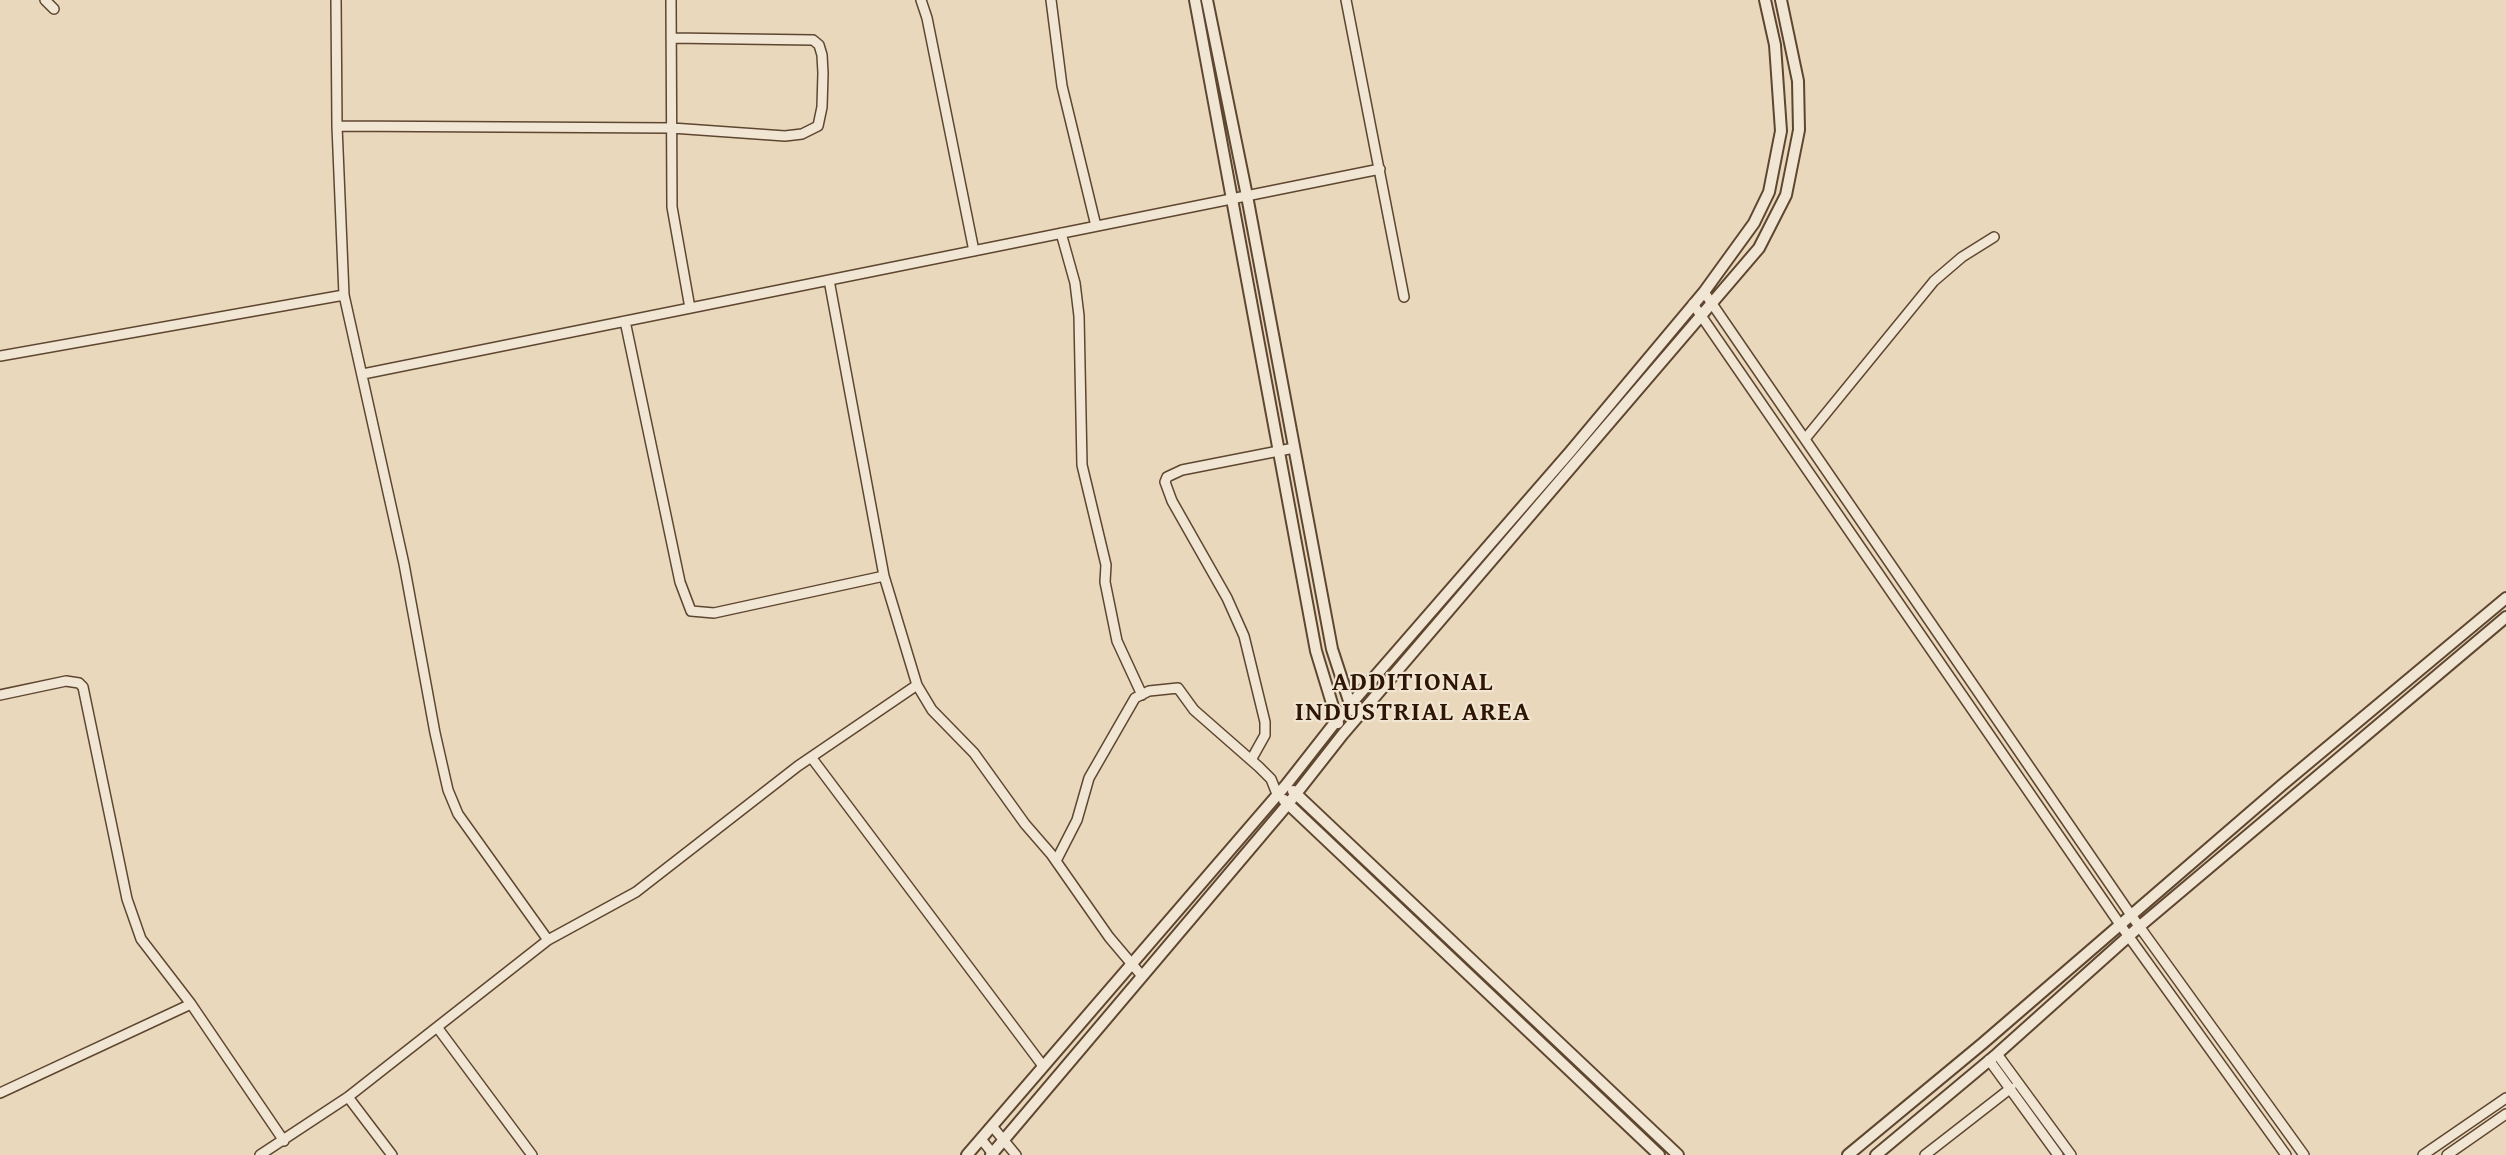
<!DOCTYPE html>
<style>
body{margin:0}
canvas{display:block;background:#e9d8bb}
</style>
<canvas width="2506" height="1155"></canvas>
<script>
const ctx = document.querySelector('canvas').getContext('2d');
ctx.lineJoin = 'round';
function toPath(rows) {
  const path = new Path2D();
  for (const r of rows) {
    path.moveTo(r[0], r[1]);
    for (let i = 2; i < r.length; i += 2) path.lineTo(r[i], r[i + 1]);
  }
  return path;
}
function stroke(path, color, width, dash) {
  ctx.strokeStyle = color;
  ctx.lineWidth = width;
  ctx.lineCap = dash ? 'butt' : 'round';
  ctx.setLineDash(dash || []);
  ctx.stroke(path);
}
function write(font, color, halo, rows, align = 'center') {
  ctx.font = font + ' "Gentium Book Plus",serif';
  ctx.lineWidth = 4.5;
  ctx.setLineDash([]);
  ctx.textBaseline = 'middle';
  ctx.strokeStyle = halo;
  ctx.fillStyle = color;
  for (const [text, x, y, turn = 0] of rows) {
    ctx.save();
    ctx.translate(x, y);
    ctx.rotate((+turn || 0) * Math.PI / 180);
    ctx.textAlign = isNaN(turn) ? turn : align;
    if (halo) ctx.strokeText(text, 0, 0);
    ctx.fillText(text, 0, 0);
    ctx.restore();
  }
}
const minor = toPath([
 [45,0,54,9],
 [336,0,337,126,344,295,404,564,435,733,448,790,458,814,548,940],
 [671,0,672,207,690,308],
 [921,0,927,18,974,251],
 [1051,0,1062,86,1096,226],
 [1346,0,1404,297],
 [337,126,672,128,785,136,802,134,818,126,822,107,823,73,822,55,819,45,813,40,671,38],
 [1061,233,1075,283,1079,316,1082,465,1106,565,1105,582,1117,641,1142,695],
 [829,280,884,576,917,685,932,710,974,753,1025,824,1051,854,1109,937,1142,976],
 [1704,292,2131,915,2304,1155],
 [1693,304,2119,923,2286,1155],
 [625,321,680,582,691,611,714,613,884,576],
 [0,356,344,295],
 [363,374,1380,169],
 [1805,439,1934,281,1962,257,1994,237],
 [0,695,66,681,79,683,83,687,127,899,141,939,191,1004,284,1141],
 [811,757,1043,1066],
 [1251,760,1265,735,1265,722,1244,636,1227,598,1172,501,1165,482,1167,477,1182,470,1294,448],
 [1056,861,1077,820,1089,778,1135,698,1149,691,1178,688,1194,710,1259,767,1271,779,1277,794],
 [437,1027,532,1155],
 [1997,1054,2071,1155],
 [1989,1060,2058,1155],
 [0,1093,191,1004],
 [348,1097,392,1155],
 [992,1126,1016,1155],
 [981,1139,994,1155],
 [260,1155,348,1097,548,940,636,892,798,766,917,685],
 [1925,1155,2011,1088],
 [2423,1155,2506,1098],
 [2447,1155,2506,1114]
]);
const tertiary = toPath([
 [1195,0,1316,651,1338,723],
 [1207,0,1247,196,1332,649,1352,710],
 [1293,791,1678,1155],
 [1284,800,1659,1155],
 [967,1155,1286,785,1337,720,1570,452,1704,292,1754,223,1769,192,1781,131,1775,45,1765,0],
 [991,1155,1288,804,1343,734,1759,248,1786,195,1799,130,1798,81,1781,0],
 [1848,1155,1982,1044,2282,785,2506,598],
 [1876,1155,1997,1054,2140,926,2506,617]
]);
stroke(minor, '#5e4631', 12);
stroke(tertiary, '#5e4631', 14);
stroke(minor, '#f1e6d3', 9);
stroke(tertiary, '#f1e6d3', 10);
ctx.letterSpacing = '1.5px';
write('bold 26px', '#2f1503', '#f1e6d3', [
 ["ADDITIONAL",1413,683],
 ["INDUSTRIAL AREA",1413,713]
]);
ctx.letterSpacing = '0px';
</script>
